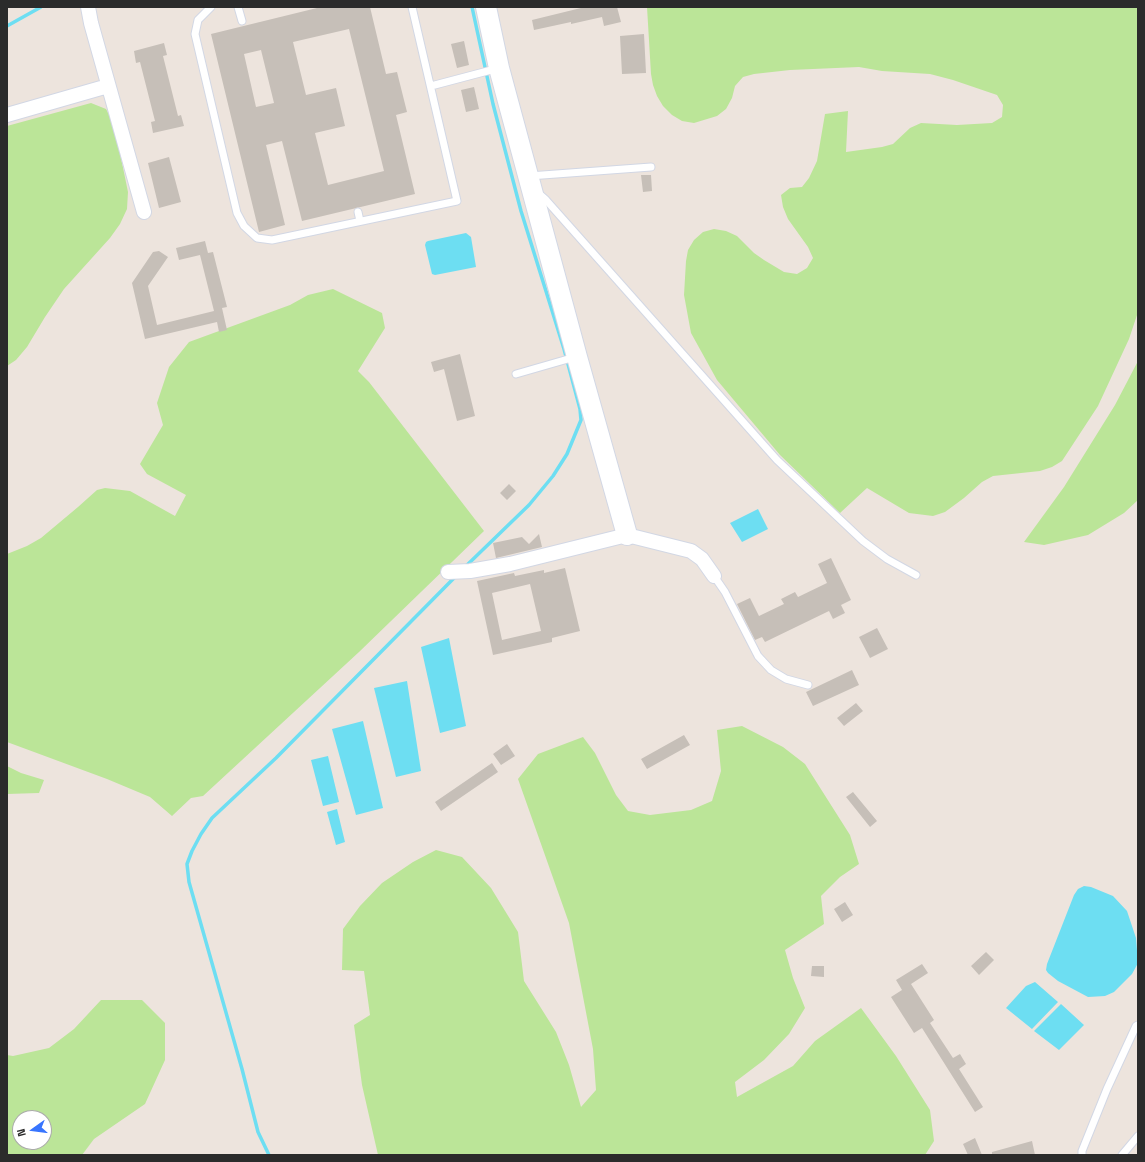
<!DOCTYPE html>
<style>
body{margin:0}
#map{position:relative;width:1145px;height:1162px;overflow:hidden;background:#ede4dd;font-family:"Space Grotesk",sans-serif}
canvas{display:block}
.frame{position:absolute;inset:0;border:8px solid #2b2b2b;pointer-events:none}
.north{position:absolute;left:12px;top:1110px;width:40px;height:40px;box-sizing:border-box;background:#fff;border:1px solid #aaa;border-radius:50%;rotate:256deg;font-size:11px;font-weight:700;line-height:16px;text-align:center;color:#2b2b2b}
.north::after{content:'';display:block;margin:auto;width:14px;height:18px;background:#3875fe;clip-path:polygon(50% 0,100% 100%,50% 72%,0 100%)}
</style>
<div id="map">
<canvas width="1145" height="1162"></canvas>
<div class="frame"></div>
<div class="north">N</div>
</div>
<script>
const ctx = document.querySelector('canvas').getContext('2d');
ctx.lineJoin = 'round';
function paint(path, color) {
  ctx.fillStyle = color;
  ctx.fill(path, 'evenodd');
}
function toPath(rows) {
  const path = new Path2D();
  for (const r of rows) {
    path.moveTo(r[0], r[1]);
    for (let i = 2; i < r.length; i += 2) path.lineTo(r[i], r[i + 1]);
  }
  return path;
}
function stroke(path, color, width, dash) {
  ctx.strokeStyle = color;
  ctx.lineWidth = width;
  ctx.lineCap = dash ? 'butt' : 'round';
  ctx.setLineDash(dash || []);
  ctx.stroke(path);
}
paint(toPath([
 [647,7,1138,7,1138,312,1129,339,1098,406,1062,461,1052,467,1040,471,993,476,982,482,964,498,945,512,933,516,909,513,867,488,840,513,780,455,717,380,691,333,684,295,686,261,688,250,694,240,703,232,714,229,726,231,737,236,754,253,764,260,784,272,797,274,807,268,813,258,808,247,788,219,783,207,781,195,790,188,802,187,809,178,817,161,825,114,848,111,846,152,882,147,893,144,910,128,921,123,957,125,992,123,1002,117,1003,105,997,95,953,80,930,74,882,71,859,67,790,70,754,74,743,77,735,86,732,98,726,109,717,116,694,123,682,121,672,115,663,106,657,96,653,85,651,74],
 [91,103,106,109,114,124,128,192,127,209,120,224,110,238,64,289,45,317,27,347,16,360,7,366,7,126],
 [333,289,382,313,385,328,358,371,369,382,484,531,359,652,203,796,191,798,172,816,150,797,107,779,7,742,7,554,27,546,41,538,78,507,97,490,105,488,130,491,175,516,186,495,147,474,140,464,163,425,157,403,169,367,189,342,290,305,308,295],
 [1138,361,1138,500,1124,513,1088,535,1044,545,1024,542,1064,487,1115,405],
 [742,726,783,747,805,764,850,835,859,864,840,877,821,896,824,924,785,950,793,978,805,1008,789,1034,764,1060,735,1082,737,1097,793,1066,815,1041,861,1008,896,1056,930,1110,934,1141,925,1155,378,1155,362,1085,354,1025,370,1015,364,971,342,970,343,929,360,906,382,883,413,862,436,850,462,857,491,888,518,932,524,981,556,1032,569,1065,581,1107,596,1090,593,1049,569,923,518,779,538,754,583,737,595,753,616,795,628,811,650,815,691,810,712,801,721,771,717,730],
 [7,766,21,773,44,780,39,793,7,794],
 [101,1000,142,1000,165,1023,165,1060,145,1104,94,1139,82,1155,7,1155,7,1055,13,1056,49,1048,74,1029],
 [20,1118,44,1118,44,1142,20,1142]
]), '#bbe598');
paint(toPath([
 [466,233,471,237,476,267,435,275,432,274,425,245,426,242,428,241],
 [758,509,768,529,742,542,730,523],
 [449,638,466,726,440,733,421,647],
 [407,681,421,771,396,777,374,688],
 [363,721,383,808,356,815,332,729],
 [328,756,339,802,323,806,311,760],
 [337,809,345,842,336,845,327,812],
 [1084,886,1091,887,1113,896,1127,911,1136,938,1138,963,1132,974,1114,992,1105,996,1088,997,1058,981,1048,973,1046,970,1047,964,1074,895,1078,889],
 [1035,982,1058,1002,1032,1029,1006,1008,1026,986],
 [1061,1004,1084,1025,1059,1050,1034,1031]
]), '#6ddef2');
stroke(toPath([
 [7,26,41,7],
 [466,566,529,505,553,476,567,454,581,420,580,409,564,349,521,211,493,104,472,7],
 [269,1155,258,1132,242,1069,189,882,187,864,192,851,201,834,212,818,276,758,456,576]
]), '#6ddef2', 3.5);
paint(toPath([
 [321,7,370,7,386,74,397,72,407,112,396,115,415,194,302,221,282,141,266,145,285,225,259,232,211,34],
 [349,29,384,171,328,185,315,133,345,126,336,88,306,95,293,42],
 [261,50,274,103,256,107,244,54],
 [585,7,617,7,621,22,604,26,602,17,571,24,571,22,534,30,532,20],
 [644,34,646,73,622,74,620,36],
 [464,41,469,65,457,68,451,44],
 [164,43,167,55,163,56,178,116,181,115,184,126,153,133,151,122,155,121,140,62,136,63,134,51],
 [474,87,479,109,466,112,461,90],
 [169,157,181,202,159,208,148,163],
 [641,175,651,175,652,191,643,192],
 [205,241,208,253,213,252,227,307,222,308,227,330,219,332,217,322,145,339,132,283,153,252,159,251,168,257,148,286,157,325,214,311,200,255,179,260,176,248],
 [460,354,475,416,457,421,444,369,434,372,431,362],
 [509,484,516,491,507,500,500,493],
 [539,534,542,547,496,558,493,543,522,537,529,544],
 [831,558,851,600,841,605,845,613,833,619,829,611,765,642,762,637,755,640,737,604,750,598,759,616,784,604,781,599,795,592,798,597,827,583,818,564],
 [565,568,580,631,552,638,552,642,493,655,477,581,514,573,515,576,544,570,544,573],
 [530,584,541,631,502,640,492,593],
 [877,628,888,649,870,658,859,637],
 [852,670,859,685,813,706,806,692],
 [856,703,863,711,844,726,837,718],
 [684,735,690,745,647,769,641,759],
 [507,744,515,756,501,765,493,754],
 [492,763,498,772,441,811,435,802],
 [853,792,877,821,870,827,846,797],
 [845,902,853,915,842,922,834,909],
 [986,952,994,960,979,975,971,966],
 [922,964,928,973,911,984,934,1020,930,1023,953,1058,960,1054,966,1064,959,1069,983,1107,975,1112,922,1028,914,1033,891,997,902,990,896,980],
 [812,966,824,966,824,977,811,976],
 [975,1138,982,1155,968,1155,963,1144],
 [1032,1141,1035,1155,992,1155,992,1152]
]), '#c6bfb8');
const lane = toPath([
 [211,7,198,20,195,34,237,213,244,226,257,238,272,240,457,201,412,7],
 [238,7,242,21],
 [431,86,499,68],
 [529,176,651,167],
 [538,193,546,200,777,460,863,541,887,559,916,575],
 [358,212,360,221],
 [516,374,575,357],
 [714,576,725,592,758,656,771,670,786,679,808,685],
 [1082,1155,1082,1151,1107,1089,1136,1026,1138,1025],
 [1122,1155,1138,1136]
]);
const street = toPath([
 [88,7,91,23,144,212],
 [7,115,108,86],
 [448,572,470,571,510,564,627,535,691,551,702,559,714,576]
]);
const secondary = toPath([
 [486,7,499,68,577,357,627,535]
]);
stroke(lane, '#d2d7e4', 9);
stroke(street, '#d2d7e4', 16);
stroke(secondary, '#d2d7e4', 22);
stroke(lane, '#fff', 7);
stroke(street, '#fff', 14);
stroke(secondary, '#fff', 20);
</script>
